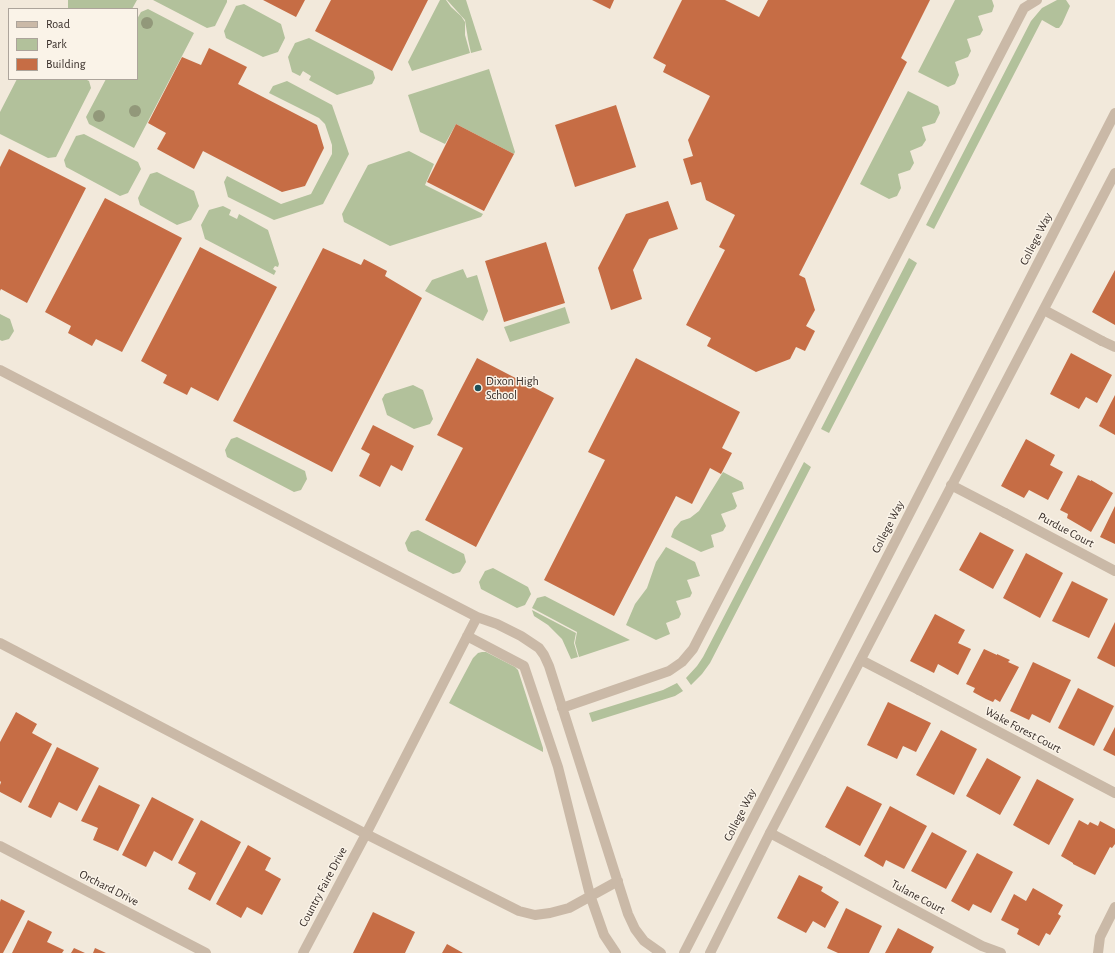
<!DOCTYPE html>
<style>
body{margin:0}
#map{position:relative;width:1115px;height:953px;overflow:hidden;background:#f2e9db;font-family:"Alegreya Sans",sans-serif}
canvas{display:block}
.legend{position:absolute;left:8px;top:8px;width:130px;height:72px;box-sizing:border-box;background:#faf3e8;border:1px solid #aca49b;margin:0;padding:5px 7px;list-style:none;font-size:12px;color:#372d28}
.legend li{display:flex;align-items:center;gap:8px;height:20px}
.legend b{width:20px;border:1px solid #aca49b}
</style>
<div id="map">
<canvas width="1115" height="953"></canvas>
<ul class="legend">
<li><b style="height:5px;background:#cab9a7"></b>Road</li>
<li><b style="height:11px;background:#b2c19b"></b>Park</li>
<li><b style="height:11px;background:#c66d45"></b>Building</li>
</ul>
</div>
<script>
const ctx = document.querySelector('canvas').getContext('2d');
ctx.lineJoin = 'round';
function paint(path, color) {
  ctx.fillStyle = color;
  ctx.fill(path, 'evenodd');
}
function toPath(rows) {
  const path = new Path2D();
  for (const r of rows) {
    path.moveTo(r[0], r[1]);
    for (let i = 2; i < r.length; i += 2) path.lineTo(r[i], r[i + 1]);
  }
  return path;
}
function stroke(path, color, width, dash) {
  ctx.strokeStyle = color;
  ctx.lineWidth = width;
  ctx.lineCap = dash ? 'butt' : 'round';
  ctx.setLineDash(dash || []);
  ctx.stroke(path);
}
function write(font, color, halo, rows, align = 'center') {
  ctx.font = font + ' "Alegreya Sans",sans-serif';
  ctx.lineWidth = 3;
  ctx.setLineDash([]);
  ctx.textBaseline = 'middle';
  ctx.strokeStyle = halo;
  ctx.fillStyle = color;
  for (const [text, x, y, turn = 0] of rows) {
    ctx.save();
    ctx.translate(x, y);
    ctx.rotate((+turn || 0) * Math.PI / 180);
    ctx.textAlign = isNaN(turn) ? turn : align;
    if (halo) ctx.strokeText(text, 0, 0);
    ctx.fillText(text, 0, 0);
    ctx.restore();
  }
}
paint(toPath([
 [68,0,137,0,132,9,68,9],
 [153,0,227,0,227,2,215,26,207,28],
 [440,0,446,0,451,7,461,16,465,22,465,35,470,53,412,71,408,62],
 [447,0,466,0,482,50,471,53,468,39,465,20],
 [955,0,992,0,994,6,992,12,978,16,983,30,980,35,967,39,971,51,968,57,955,62,959,75,955,84,948,87,918,72],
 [1057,0,1066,0,1070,6,1062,24,1059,28,1056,28,1042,20,934,229,926,225,1031,21,1042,8],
 [244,4,281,24,285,38,278,52,263,57,226,38,224,31,236,6],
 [148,9,194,33,134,148,89,124,86,117,106,79,137,79,137,19,141,12],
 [309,38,373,71,375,78,372,84,337,95,309,80,311,76,303,71,300,76,292,72,288,57,295,43],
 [489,69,515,152,514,154,456,124,445,144,420,132,408,95],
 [17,79,85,79,89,81,91,88,56,157,48,158,0,134,0,112],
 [287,81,332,105,349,154,323,204,274,220,228,197,224,182,227,176,281,204,311,194,332,154,332,145,325,124,319,118,269,93,273,86],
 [908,91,938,106,940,113,935,123,922,127,926,140,922,146,910,151,914,163,910,170,898,174,901,188,897,196,889,199,860,184],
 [84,134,138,162,141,169,128,193,120,196,66,167,64,160,76,136],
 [409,151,434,164,425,185,483,214,481,217,390,246,344,222,342,214,368,165],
 [157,172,194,191,199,206,191,220,177,225,140,205,138,198,150,174],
 [223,206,231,210,229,215,237,219,239,214,268,230,279,264,278,267,275,266,273,269,276,271,274,275,205,239,201,225,209,210],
 [909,258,917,263,829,433,821,429],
 [463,269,467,278,477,275,488,311,483,321,425,291,432,280],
 [565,307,570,323,510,342,504,327],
 [0,314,10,319,14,331,9,339,2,341,0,340],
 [413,385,423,390,433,419,430,424,414,429,387,415,382,399,385,394],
 [237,437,305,471,307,479,301,490,294,492,227,457,225,450,231,439],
 [804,462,811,467,710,663,702,674,691,685,686,678,697,666,703,657],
 [723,472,742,482,744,489,732,493,737,506,735,509,721,514,726,526,723,531,711,535,714,547,701,552,671,537,674,529,681,521,690,518,699,511],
 [418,530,464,554,466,562,460,572,453,574,408,551,405,543,411,532],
 [666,547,695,562,700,576,687,580,692,593,690,597,676,601,681,614,679,618,666,623,670,634,656,640,626,625,635,604,647,588,656,562],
 [493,568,528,587,531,594,525,605,517,608,481,589,479,582,485,571],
 [545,596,630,640,579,657,575,643,577,632,532,608,537,598],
 [532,610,576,633,574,643,578,657,571,659,562,639,548,625,534,616],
 [482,652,486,652,515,667,518,670,543,748,543,752,449,703,473,658,478,653],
 [677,683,683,691,675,696,592,722,589,713,663,690]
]), '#b2c19b');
paint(toPath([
 [263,0,305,0,296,17],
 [331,0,428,0,392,71,315,31],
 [592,0,614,0,610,9],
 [682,0,725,0,759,17,768,0,930,0,901,58,907,62,799,275,805,278,815,310,806,326,815,331,805,351,796,347,790,359,756,372,707,346,711,338,686,325,725,250,719,247,735,215,706,200,701,182,691,185,683,159,693,156,688,140,710,96,663,72,666,65,653,58],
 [209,48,247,67,238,84,317,125,324,148,305,186,282,192,203,151,194,169,157,149,166,133,148,123,182,57,201,65],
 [616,105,636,167,575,187,555,125],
 [456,124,514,154,484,211,427,182],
 [9,149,86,188,27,303,1,289,0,291,0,167],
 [105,198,182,238,122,352,96,339,92,346,68,333,71,326,45,312],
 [668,201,678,229,649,239,633,270,642,299,611,310,598,268,626,214],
 [546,242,565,303,504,322,485,261],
 [200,247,277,287,218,401,191,387,187,395,163,383,167,375,141,361],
 [323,248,361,265,364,259,387,271,385,276,422,298,332,472,233,421],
 [1115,270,1115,325,1092,312],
 [1071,353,1112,375,1097,403,1086,397,1079,409,1050,394],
 [477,358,554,398,476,547,425,520,463,448,437,435],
 [636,358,740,412,722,448,732,453,721,474,710,468,692,504,676,496,614,616,544,580,605,460,588,452],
 [1115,395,1115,435,1099,426],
 [373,425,414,446,402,471,391,465,380,487,359,476,370,454,361,449],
 [1026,439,1055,455,1050,465,1063,472,1048,500,1029,490,1024,498,1001,486],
 [1078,475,1091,481,1091,480,1113,493,1091,532,1067,518,1068,514,1060,510],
 [1115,506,1115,544,1100,537],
 [980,532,1014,550,993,589,959,570],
 [1026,553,1063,573,1040,618,1003,598],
 [1072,581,1108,599,1089,638,1052,621],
 [935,614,965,630,958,643,971,649,958,675,938,664,934,673,910,661],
 [1115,622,1115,667,1097,658],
 [984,649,997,655,997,654,1010,660,1008,662,1019,667,1000,702,995,699,993,702,986,699,973,692,975,688,966,684],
 [1033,662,1071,680,1050,723,1032,714,1029,720,1010,711],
 [1078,688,1114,706,1094,746,1058,728],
 [888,702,931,723,916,752,903,746,897,759,867,745],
 [16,712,37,724,32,733,52,744,21,803,0,792,0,785,1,782,0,781,0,742],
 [1115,727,1115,756,1103,750],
 [941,730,977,749,954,795,916,775],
 [57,747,99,768,77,811,59,802,51,818,28,807],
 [987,758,1021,777,1000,815,966,796],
 [1037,779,1074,799,1049,845,1013,825],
 [99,785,140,805,118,851,93,840,98,828,81,821],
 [847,786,882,804,860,846,825,827],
 [152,797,194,819,172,861,154,851,146,867,122,855],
 [890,806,927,826,904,869,886,860,883,867,864,856],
 [201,820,241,842,210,901,188,889,196,873,178,863],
 [1079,820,1088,825,1090,822,1098,826,1100,821,1115,829,1115,844,1112,848,1110,847,1095,875,1073,864,1073,863,1061,856],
 [932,832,967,851,946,889,911,871],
 [248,845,271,858,265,870,281,879,262,915,247,907,241,918,216,904],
 [977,853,1013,872,991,913,973,904,969,911,951,901],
 [799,875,823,887,821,891,839,902,825,928,813,921,806,933,777,918],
 [1033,888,1063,905,1058,914,1061,916,1050,935,1046,933,1039,946,1017,934,1019,929,1001,920,1014,894,1026,901],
 [1,899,25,911,3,953,0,953,0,902],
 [846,908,882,926,869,953,838,953,827,948],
 [373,912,415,932,405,953,353,953],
 [28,920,52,932,47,942,64,950,62,953,12,953],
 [898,928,934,947,931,953,885,953],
 [447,944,463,953,442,953],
 [74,948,85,953,71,953],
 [95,948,106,953,93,953]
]), '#c66d45');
stroke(toPath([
 [1044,310,1102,341],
 [0,370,477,617,497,624,521,636,539,648,544,655,549,666,628,914,635,929,644,941,661,953],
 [951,485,1005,513],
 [467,636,524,666,558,767,590,895,604,935,616,953],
 [0,643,366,834,519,911,535,915,550,913,569,908,618,881],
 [861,660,919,690],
 [562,708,669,671,682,662,693,649,1024,8,1037,0],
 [770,833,823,861],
 [366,834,477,617]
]), '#cab9a7', 10);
stroke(toPath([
 [1102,341,1115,347],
 [1005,513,1115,571],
 [919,690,1115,793],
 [0,846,206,953],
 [823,861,982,946,1001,953],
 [303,953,366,834],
 [1098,953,1100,937,1115,907]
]), '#cab9a7', 10);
stroke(toPath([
 [684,953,1115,113],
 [710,953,770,833,1115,173]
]), '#cab9a7', 10);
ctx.fillStyle = '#92987a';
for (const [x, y] of [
 [147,23],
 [135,111],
 [99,116]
]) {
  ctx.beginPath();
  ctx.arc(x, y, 6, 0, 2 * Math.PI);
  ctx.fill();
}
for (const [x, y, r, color] of [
 [478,388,4,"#1d5058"]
]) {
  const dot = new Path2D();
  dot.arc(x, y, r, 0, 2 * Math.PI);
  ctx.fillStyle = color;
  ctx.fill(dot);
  stroke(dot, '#faf3e8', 1.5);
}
write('12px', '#372d28', '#faf3e8', [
 ["College Way",1036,239,-63],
 ["College Way",888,527,-63],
 ["Purdue Court",1066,530,28],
 ["Wake Forest Court",1023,730,28],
 ["College Way",740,815,-63],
 ["Country Faire Drive",323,887,-62],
 ["Orchard Drive",109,888,27],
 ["Tulane Court",918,897,28]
]);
write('12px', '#372d28', '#faf3e8', [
 ["Dixon High",486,381],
 ["School",486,395]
], 'left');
</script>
